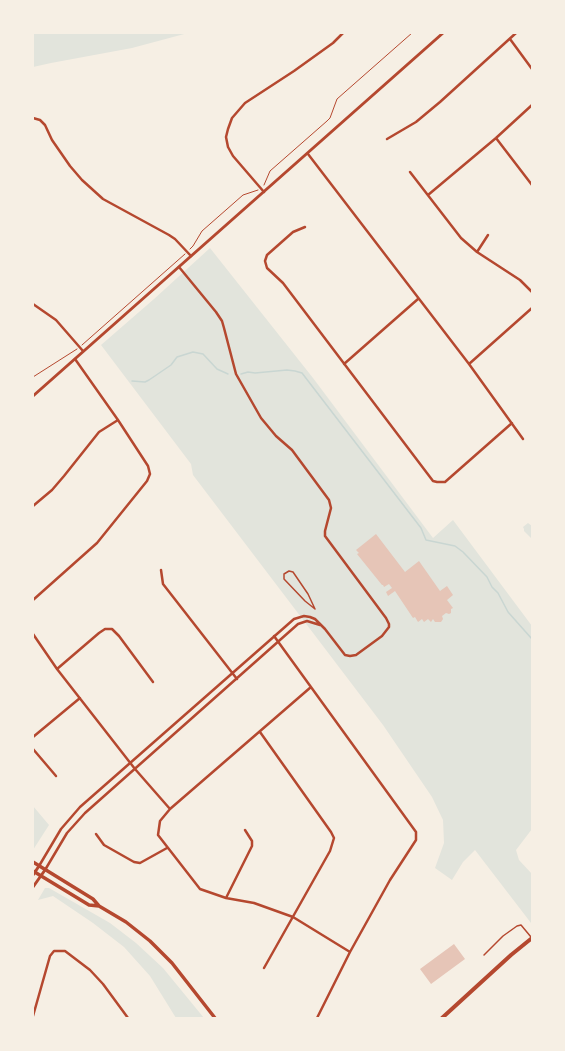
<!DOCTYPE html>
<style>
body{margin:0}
#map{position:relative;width:565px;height:1051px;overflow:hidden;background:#f6efe4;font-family:Arial,sans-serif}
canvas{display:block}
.frame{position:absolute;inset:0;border:34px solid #f6efe4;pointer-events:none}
</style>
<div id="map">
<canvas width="565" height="1051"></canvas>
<div class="frame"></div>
</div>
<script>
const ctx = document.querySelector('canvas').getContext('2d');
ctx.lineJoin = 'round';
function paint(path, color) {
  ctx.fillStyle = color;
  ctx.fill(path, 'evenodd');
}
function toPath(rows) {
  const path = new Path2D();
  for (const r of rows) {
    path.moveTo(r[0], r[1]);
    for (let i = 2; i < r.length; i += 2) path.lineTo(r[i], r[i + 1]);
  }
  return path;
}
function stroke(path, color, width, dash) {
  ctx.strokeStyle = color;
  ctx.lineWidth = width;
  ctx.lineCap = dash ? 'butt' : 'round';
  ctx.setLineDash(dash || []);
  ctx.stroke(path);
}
paint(toPath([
 [33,33,188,33,132,48,51,63,33,67],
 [210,248,313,378,433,538,453,520,532,626,532,829,516,850,519,860,532,874,531,923,475,850,463,862,452,880,435,868,444,843,443,820,432,797,383,725,193,475,191,464,101,345,154,299],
 [528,523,532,526,532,539,524,531,524,529,523,527],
 [33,806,49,825,33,850],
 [45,888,49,888,110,923,136,943,163,968,204,1018,176,1018,150,976,124,947,93,923,53,896,38,900]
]), '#e2e4dc');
stroke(toPath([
 [241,374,248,372,255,373,287,370,295,371,302,373,421,528,426,540,455,546,463,552,487,577,492,587,498,593,508,612,532,639],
 [132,381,145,382,149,380,171,365,177,357,193,352,203,354,217,369,228,374]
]), '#c9d6d2', 1.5);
paint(toPath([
 [376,534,405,572,419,561,440,591,447,586,453,595,447,600,453,608,451,609,451,613,449,614,446,613,442,616,443,619,441,622,435,622,433,619,431,622,428,619,424,622,422,619,418,622,415,617,413,618,395,591,388,596,386,592,392,588,389,584,384,587,383,585,382,585,357,554,359,553,356,550],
 [454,944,465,959,431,984,420,969]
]), '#e6c5b7');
stroke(toPath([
 [264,185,270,171,327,121,330,118,337,99,412,33],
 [190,249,193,246,202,231,243,195,258,190],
 [82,345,185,254],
 [33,377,77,349]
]), '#b5482f', 1);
stroke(toPath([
 [289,571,293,572,308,594,315,609,305,601,284,579,284,574,289,571],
 [484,955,503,936,517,926,521,925,531,937]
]), '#b5482f', 1.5);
stroke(toPath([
 [510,39,532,69],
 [33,118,40,120,45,125,52,140,70,166,82,180,103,199,169,235,175,239,191,256],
 [496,138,532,185],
 [387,139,416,122,440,102,516,33],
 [308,154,469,364,523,439],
 [410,172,461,238,477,252,520,280,532,292],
 [264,192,233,156,228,147,226,137,228,129,232,118,245,103,294,71,333,43,343,33],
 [428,195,496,138,532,105],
 [305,227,293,232,267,255,265,261,267,268,283,283,433,481,437,482,445,482,512,423],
 [477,252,488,235],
 [33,304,56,320,83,351],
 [344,364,418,299],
 [469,364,532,308],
 [33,506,52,490,64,476,99,432,118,420],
 [161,570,163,584,237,679],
 [33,600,97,543,147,481,150,474,148,466,118,420,75,359],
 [33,634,57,669,135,769,170,809],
 [274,636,416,832,416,840,390,880,350,952,317,1018],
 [57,669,99,633,105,629,112,629,119,636,153,682],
 [311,687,170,809,160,821,158,835,200,889,226,898,254,903,293,917,350,952],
 [260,732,331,832,334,838,330,851,264,968],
 [33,737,80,698],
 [33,749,56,776],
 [96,834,104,845,134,862,140,863,167,848],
 [39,866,61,829,80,807,294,619,304,616,310,617,315,619,325,629,345,655,350,656,356,655,382,636,389,627,389,624,386,618,325,536,325,531,331,508,329,500,292,450,276,436,261,418,236,374,224,328,222,321,216,312,179,267],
 [45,870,67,833,85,813,298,624,307,621,320,625],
 [226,898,252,846,252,841,245,830],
 [33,1016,50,956,54,951,65,951,90,970,103,984,128,1018]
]), '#b5482f', 2.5);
stroke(toPath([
 [33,396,443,33],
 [33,875,39,866],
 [33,887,45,870]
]), '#b5482f', 3);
stroke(toPath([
 [33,862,93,899,99,906,126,922,150,941,172,963,215,1018],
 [33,871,89,905,99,906]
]), '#b5482f', 3.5);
stroke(toPath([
 [442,1018,511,955,532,938]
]), '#b5482f', 4);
</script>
